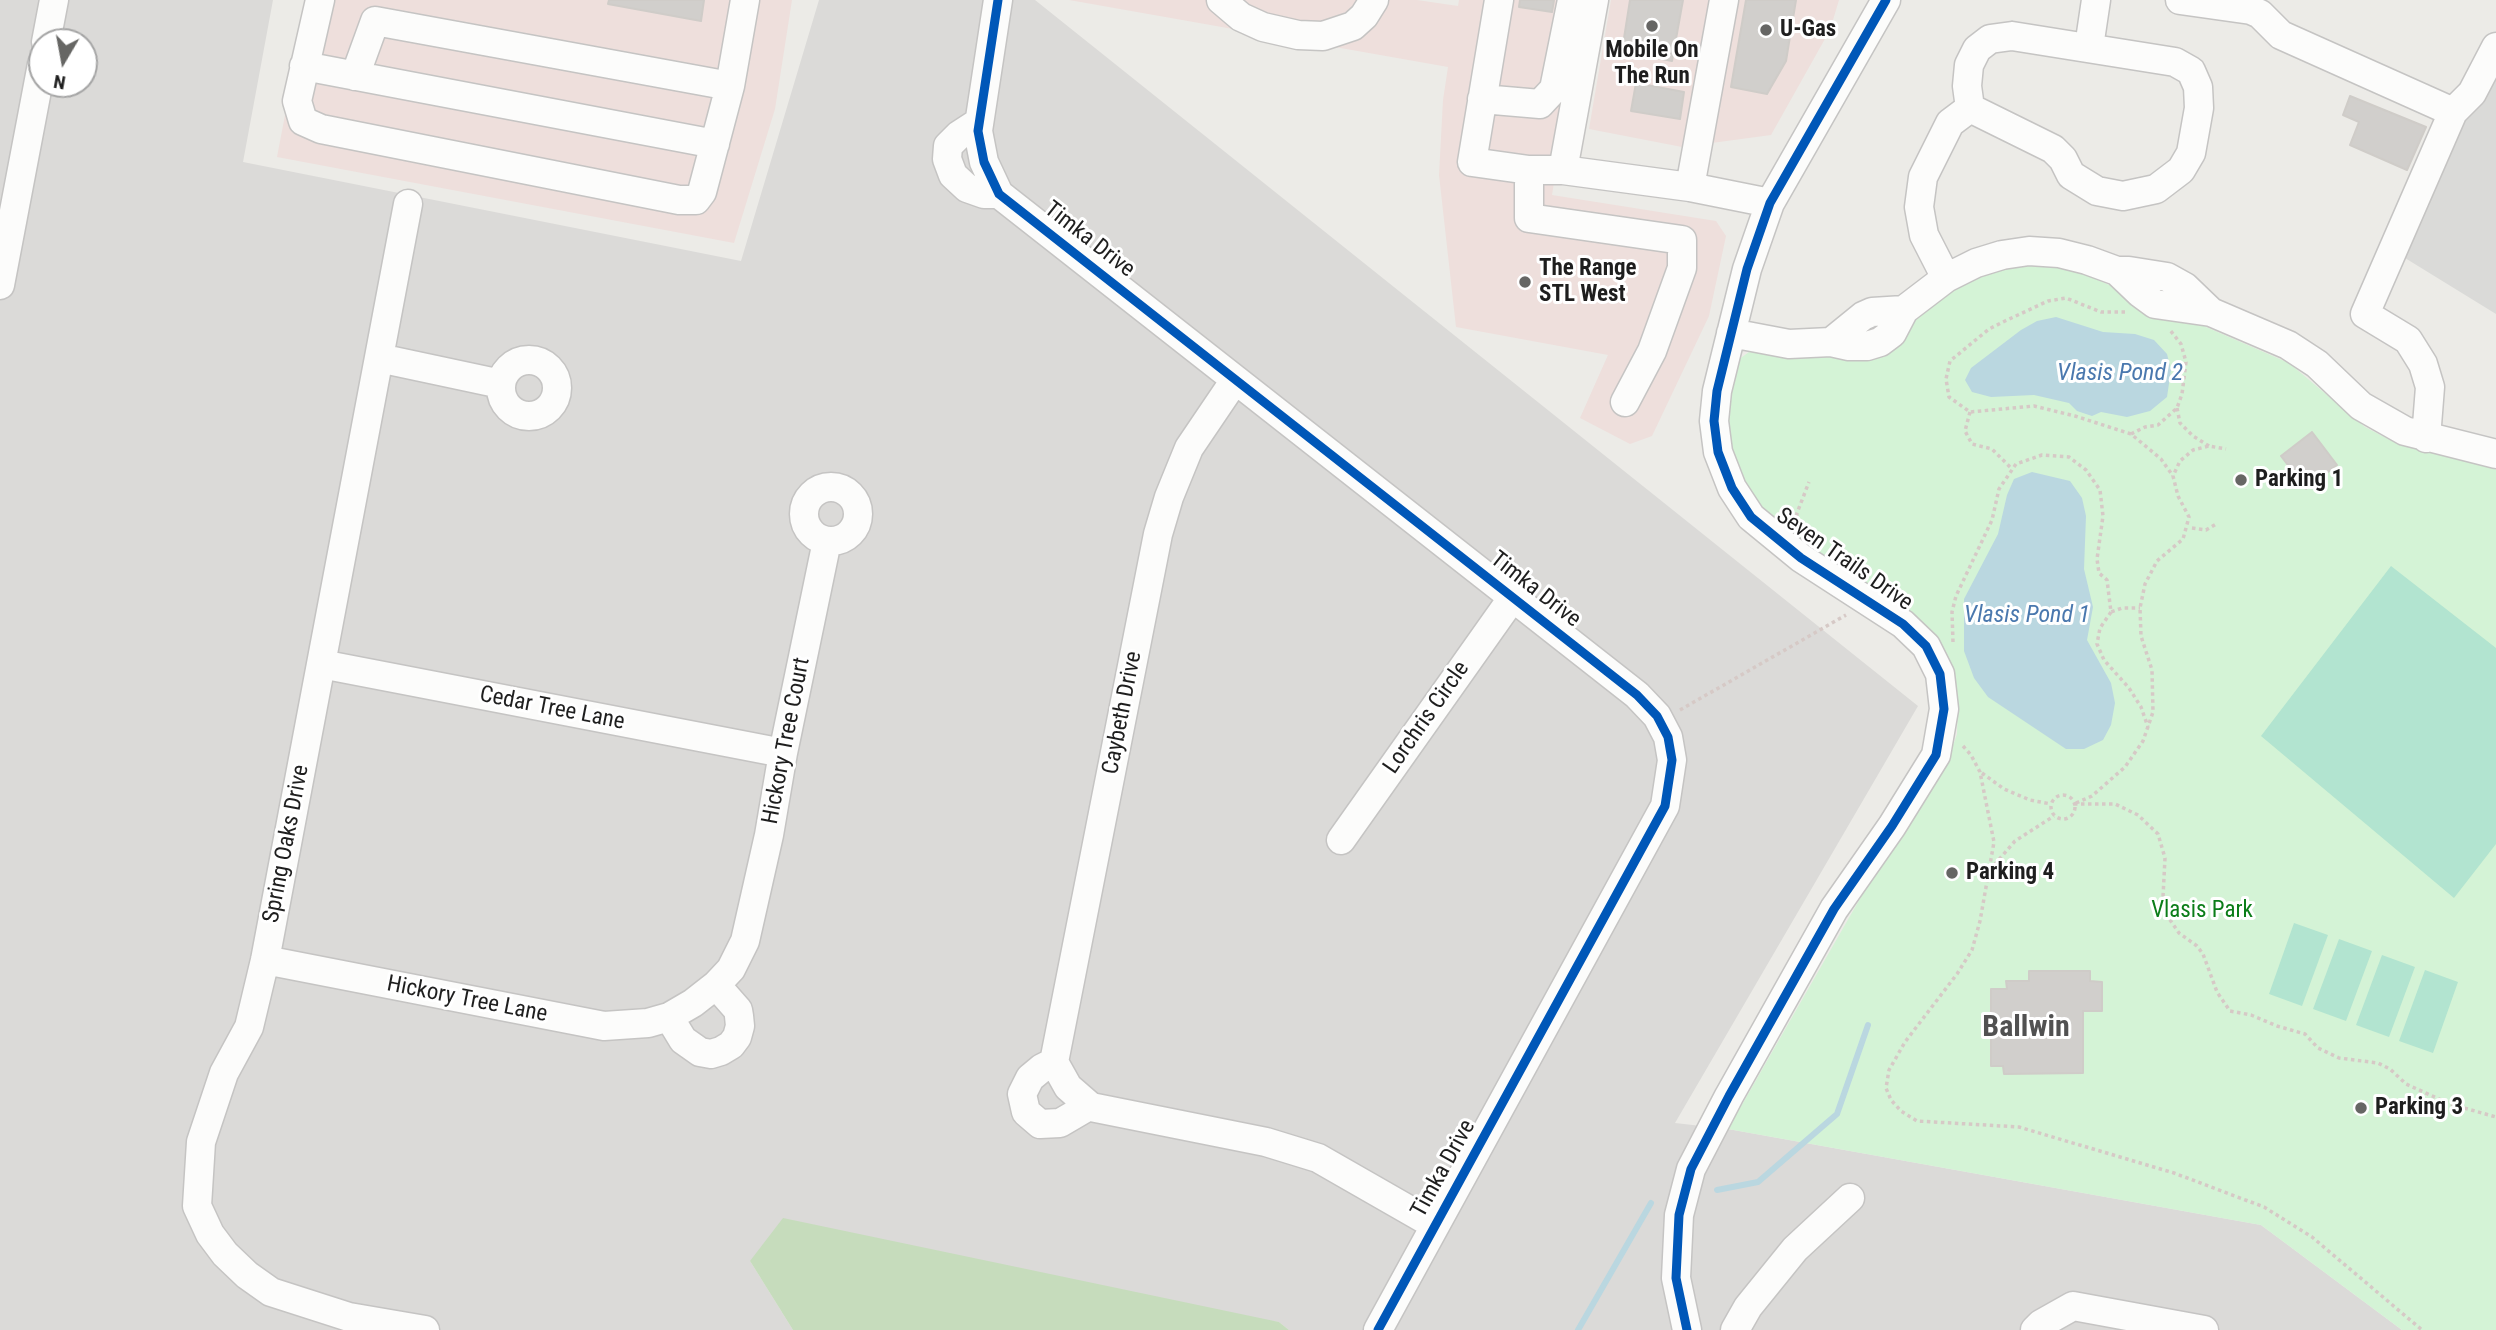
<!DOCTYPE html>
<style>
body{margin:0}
#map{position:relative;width:2496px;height:1330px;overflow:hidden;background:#ecebe7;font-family:"Roboto Condensed",sans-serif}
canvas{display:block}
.north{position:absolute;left:28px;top:28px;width:70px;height:70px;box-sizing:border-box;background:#fff;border:2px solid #a5a5a5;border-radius:50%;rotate:190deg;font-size:19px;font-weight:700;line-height:28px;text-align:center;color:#1e1e1e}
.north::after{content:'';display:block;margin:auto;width:24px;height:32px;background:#666664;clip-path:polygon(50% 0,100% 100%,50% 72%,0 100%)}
</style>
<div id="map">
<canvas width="2496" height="1330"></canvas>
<div class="north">N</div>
</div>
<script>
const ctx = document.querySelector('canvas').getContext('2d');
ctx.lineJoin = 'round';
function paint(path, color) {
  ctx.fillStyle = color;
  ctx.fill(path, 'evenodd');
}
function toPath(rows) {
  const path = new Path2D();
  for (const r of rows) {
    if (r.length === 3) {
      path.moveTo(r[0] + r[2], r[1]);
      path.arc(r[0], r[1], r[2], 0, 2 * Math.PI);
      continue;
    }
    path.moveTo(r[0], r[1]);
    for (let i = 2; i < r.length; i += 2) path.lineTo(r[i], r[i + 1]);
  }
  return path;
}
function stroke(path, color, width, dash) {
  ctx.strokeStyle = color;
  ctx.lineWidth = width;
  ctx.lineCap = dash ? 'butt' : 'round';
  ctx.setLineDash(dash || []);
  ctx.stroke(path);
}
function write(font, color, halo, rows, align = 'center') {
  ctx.font = font + ' "Roboto Condensed",sans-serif';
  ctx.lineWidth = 6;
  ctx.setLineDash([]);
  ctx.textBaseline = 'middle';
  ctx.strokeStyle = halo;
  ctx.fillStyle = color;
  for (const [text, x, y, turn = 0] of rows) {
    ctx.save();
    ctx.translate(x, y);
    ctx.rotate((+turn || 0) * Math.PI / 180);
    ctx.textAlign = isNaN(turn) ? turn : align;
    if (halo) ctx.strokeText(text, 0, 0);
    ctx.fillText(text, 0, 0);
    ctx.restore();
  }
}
paint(toPath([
 [0,0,273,0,243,162,741,261,819,0,1035,0,1918,706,1675,1123,1728,1129,2261,1225,2402,1330,1289,1330,1279,1322,750,1261,793,1330,0,1330],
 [42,42,84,42,84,84,42,84]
]), '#dbdad8');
paint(toPath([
 [307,0,792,0,775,109,734,243,277,157],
 [1069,0,1417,0,1458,6,1459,0,1583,0,1552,195,1716,221,1726,236,1709,316,1652,436,1630,444,1580,418,1608,355,1456,327,1439,175,1443,100,1448,67],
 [1611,0,1839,0,1830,30,1771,135,1682,147,1589,129]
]), '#eedfdc');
paint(toPath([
 [2496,72,2496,314,2405,258,2468,107]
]), '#dadad8');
paint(toPath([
 [783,1218,1279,1322,1289,1330,793,1330,750,1261]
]), '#c6dcbc');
paint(toPath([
 [2032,265,2056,267,2084,274,2289,363,2365,427,2400,445,2485,464,2496,470,2496,1330,2402,1330,2261,1225,1728,1129,1889,848,1929,793,1947,763,1957,734,1958,700,1950,670,1933,634,1908,610,1796,538,1767,515,1751,493,1740,473,1729,439,1727,405,1738,360,1749,352,1800,358,1848,354,1908,327,1927,308,1949,292,1979,276,2008,268]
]), '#d4f3d6');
paint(toPath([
 [2391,566,2496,648,2496,844,2454,898,2261,736],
 [2294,923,2328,935,2302,1006,2269,994],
 [2339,939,2372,951,2346,1021,2313,1009],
 [2382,955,2415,967,2389,1037,2356,1025],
 [2425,970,2458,982,2433,1053,2399,1041]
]), '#b2e4d0');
paint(toPath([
 [2056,317,2103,332,2135,334,2154,340,2167,354,2171,370,2167,397,2150,411,2127,417,2101,412,2092,416,2077,411,2069,403,2034,395,1991,397,1972,392,1965,380,1971,368,2021,330,2037,321],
 [2032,472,2070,481,2082,498,2086,516,2084,569,2093,607,2087,640,2111,683,2115,703,2111,725,2103,740,2084,749,2066,749,1988,697,1974,678,1964,651,1964,599,1998,534,2007,495,2014,479]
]), '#bad7e0');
stroke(toPath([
 [1717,1190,1758,1182,1837,1114,1868,1025],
 [1578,1330,1651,1203]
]), '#bad7e0', 6);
const building = toPath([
 [609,0,704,0,701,21,608,4,609,0],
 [1520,0,1554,0,1552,12,1519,7,1520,0],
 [1630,0,1683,0,1672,61,1622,51,1630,0],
 [1746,0,1796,0,1786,61,1767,94,1731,87,1746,0],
 [1636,83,1684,92,1680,119,1631,111,1636,83],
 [2350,96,2426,127,2407,170,2350,145,2359,122,2343,115,2350,96],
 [2312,432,2337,465,2306,489,2281,456,2312,432],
 [2029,971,2090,971,2090,981,2102,982,2102,1011,2083,1011,2083,1073,2004,1074,2003,1066,1991,1066,1991,989,2007,989,2006,981,2029,981,2029,971]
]);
paint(building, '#d1cfcc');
stroke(building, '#cfccc8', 2);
const minor = toPath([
 [320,0,297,101,303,121,321,129,679,200,696,200,702,192,730,86,745,0],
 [998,0,978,131,984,162,999,194,1637,695,1657,716,1668,737,1672,760,1665,806,1378,1330],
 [1221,0,1241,17,1263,27,1298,35,1323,36,1353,26,1364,16,1374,0],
 [1499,0,1472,162,1529,170,1563,170,1690,187,1770,203],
 [2180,0,2251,10,2260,14,2281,35,2453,112],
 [2012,36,2175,62,2191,71,2198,87,2199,108,2191,153,2181,170,2156,189,2123,196,2097,191,2071,175,2063,159,2053,149,1970,108,1967,86,1969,65,1977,49,1990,39,2012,36],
 [46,42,54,0],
 [2089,47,2096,0],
 [304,66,715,144],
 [355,76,375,21,730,86],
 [1482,99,1540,104,1554,89,1572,0],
 [979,122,959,135,948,146,947,159,953,175,967,188,984,194,999,194],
 [1529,170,1529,218,1682,240,1682,268,1652,351,1625,402],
 [1563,170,1594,0],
 [1690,187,1724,0],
 [408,204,265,960,249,1027,224,1073,201,1142,197,1206,210,1234,225,1254,247,1275,271,1292,349,1317,425,1330],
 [2117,271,2140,293,2155,304,2211,312,2288,345,2317,364,2361,406,2405,431,2496,454],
 [1946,278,1924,235,1919,207,1923,177,1950,123,1970,108],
 [0,285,42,64],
 [1731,333,1789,344,1831,342,1849,346,1867,346,1880,342,1892,333,1904,310,1946,278,1976,263,2002,255,2029,251,2059,253,2087,260,2117,271,2129,271,2167,277,2185,287,2211,312],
 [1831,342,1863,316,1872,312,1904,310],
 [379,358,501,384],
 [529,388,28],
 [1235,380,1189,448,1169,497,1158,534,1054,1062,1068,1087,1091,1107,1266,1142,1318,1158,1435,1225],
 [2426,438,2430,387,2423,364,2408,340,2365,314,2453,112,2472,93,2496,47],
 [831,514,27],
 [321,664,783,753],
 [1341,840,1513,597],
 [265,960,604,1026,648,1023,669,1017,693,1003,716,985,731,969,745,941,769,835,783,753,827,541],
 [669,1017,683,1040,700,1052,711,1054,721,1051,731,1045,737,1037,740,1026,739,1016,738,1010,716,985],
 [1054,1062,1042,1068,1030,1078,1022,1094,1026,1112,1040,1124,1060,1123,1089,1106],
 [1687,1330,1676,1278,1679,1215,1691,1169,1729,1096,1834,909,1892,826,1936,755,1944,709,1940,674,1926,646,1903,624,1801,558,1751,517,1732,488,1718,452,1714,421,1717,391,1747,269,1770,203,1886,0],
 [1735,1330,1748,1307,1795,1249,1850,1198],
 [2035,1330,2041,1324,2073,1306,2204,1330]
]);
stroke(minor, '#c5c4c3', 31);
stroke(toPath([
 [2125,312,2101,312,2066,298,2048,301,2005,321,1989,329,1950,361,1946,379,1949,397,1970,412,2034,406,2075,416,2131,434,2161,459,2173,476],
 [2177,408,2180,423,2193,436,2209,446],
 [1970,412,1965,431,1972,444,1992,449,2011,468],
 [2131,434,2145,427,2158,425,2177,408,2182,394,2186,362,2181,344,2170,330],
 [1796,523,1797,513,1809,482],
 [2192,528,2206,530,2218,523],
 [2111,612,2100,628,2097,644,2104,660,2129,688,2141,707,2148,727],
 [1953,642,1952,612,1956,596,1992,520,1999,489,2016,464,2042,455,2069,457,2086,470,2100,490,2103,516,2097,559,2099,573,2107,580,2111,612,2122,608,2140,608],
 [1680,710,1846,615],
 [1963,746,1971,755,1980,772,1994,842,1980,921,1972,950,1957,974,1905,1042,1889,1070,1886,1088,1891,1100,1901,1111,1917,1121,2019,1127,2174,1173,2264,1207,2312,1237,2422,1330],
 [1982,773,2004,789,2030,800,2051,804],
 [2063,807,12],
 [2076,803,2092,796,2125,767,2143,741,2153,712,2152,670,2141,636,2140,608,2145,584,2157,561,2183,539,2189,517,2178,496,2173,476,2180,461,2193,450,2209,446,2226,449],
 [2074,804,2115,804,2138,815,2158,834,2165,858,2163,897,2168,917,2179,933,2197,946,2203,954,2217,992,2230,1011,2251,1015,2277,1026,2305,1034,2318,1048,2339,1058,2378,1063,2390,1069,2406,1084,2450,1104,2496,1117],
 [1990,870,2015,841,2054,816]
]), '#d6c9c6', 3.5, [3.5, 3.5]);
stroke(minor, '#fcfcfb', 28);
stroke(toPath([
 [998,0,978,131,984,162,999,194,1637,695,1657,716,1668,737,1672,760,1665,806,1378,1330],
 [1687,1330,1676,1278,1679,1215,1691,1169,1729,1096,1834,909,1892,826,1936,755,1944,709,1940,674,1926,646,1903,624,1801,558,1751,517,1732,488,1718,452,1714,421,1717,391,1747,269,1770,203,1886,0]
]), '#0057b8', 9);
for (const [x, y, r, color] of [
 [1652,26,7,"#666664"],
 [1766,30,7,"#666664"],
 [1525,282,7,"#666664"],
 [2241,480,7,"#666664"],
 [1952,873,7,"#666664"],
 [2361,1108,7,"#666664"]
]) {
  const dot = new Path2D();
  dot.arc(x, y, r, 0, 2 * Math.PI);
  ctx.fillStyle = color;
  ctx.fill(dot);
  stroke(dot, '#fff', 2.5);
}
write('bold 23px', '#1e1e1e', '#fff', [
 ["U-Gas",1780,30],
 ["Mobile On",1652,51,"center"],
 ["The Run",1652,77,"center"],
 ["The Range",1539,269],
 ["STL West",1539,295],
 ["Parking 1",2255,480],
 ["Parking 4",1966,873],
 ["Parking 3",2375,1108]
], 'left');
write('23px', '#1e1e1e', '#fff', [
 ["Timka Drive",1089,240,38],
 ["Seven Trails Drive",1844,560,35],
 ["Timka Drive",1535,590,38],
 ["Cedar Tree Lane",552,709,11],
 ["Caybeth Drive",1123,713,-79],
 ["Lorchris Circle",1427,718,-55],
 ["Hickory Tree Court",787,741,-79],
 ["Spring Oaks Drive",287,844,-79],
 ["Hickory Tree Lane",467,1000,11],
 ["Timka Drive",1444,1169,-61]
]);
write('23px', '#0b7d19', '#fff', [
 ["Vlasis Park",2202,911]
]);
write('italic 24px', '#4a78ae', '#fff', [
 ["Vlasis Pond 2",2120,374],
 ["Vlasis Pond 1",2027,616]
]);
write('bold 30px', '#515151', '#fff', [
 ["Ballwin",2026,1028]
]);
</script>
